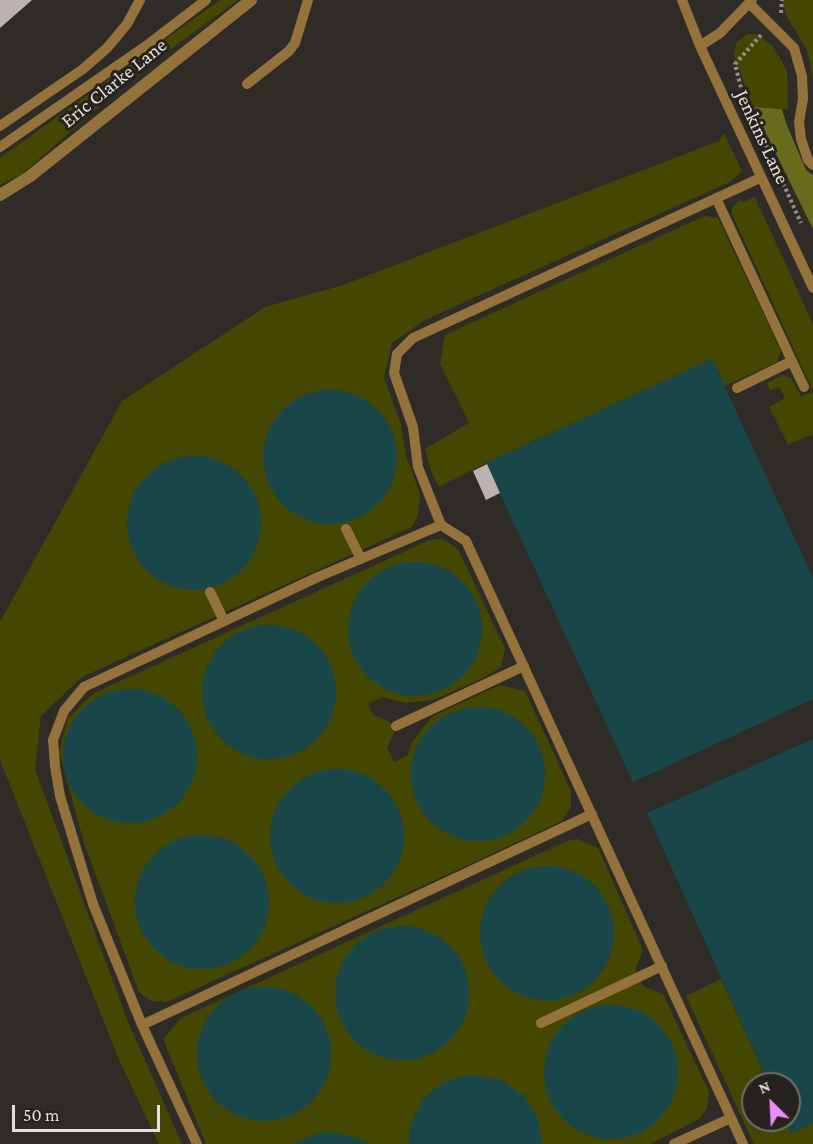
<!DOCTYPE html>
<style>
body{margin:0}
#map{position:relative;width:813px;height:1144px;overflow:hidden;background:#2f2c27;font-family:"Crimson Pro",serif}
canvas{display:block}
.north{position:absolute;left:741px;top:1072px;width:60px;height:60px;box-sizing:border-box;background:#26221d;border:2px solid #726e6a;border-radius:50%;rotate:336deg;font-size:16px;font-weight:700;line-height:24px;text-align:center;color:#e3e1dd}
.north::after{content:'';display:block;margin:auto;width:21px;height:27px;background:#ec8cfb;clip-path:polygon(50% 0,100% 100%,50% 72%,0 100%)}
.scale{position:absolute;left:12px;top:1105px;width:148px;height:27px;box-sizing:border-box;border:3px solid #e3e1dd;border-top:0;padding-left:8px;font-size:18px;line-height:21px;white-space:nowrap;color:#e3e1dd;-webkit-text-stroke:4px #26221d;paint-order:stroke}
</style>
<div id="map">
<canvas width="813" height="1144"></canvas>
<div class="north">N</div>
<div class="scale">50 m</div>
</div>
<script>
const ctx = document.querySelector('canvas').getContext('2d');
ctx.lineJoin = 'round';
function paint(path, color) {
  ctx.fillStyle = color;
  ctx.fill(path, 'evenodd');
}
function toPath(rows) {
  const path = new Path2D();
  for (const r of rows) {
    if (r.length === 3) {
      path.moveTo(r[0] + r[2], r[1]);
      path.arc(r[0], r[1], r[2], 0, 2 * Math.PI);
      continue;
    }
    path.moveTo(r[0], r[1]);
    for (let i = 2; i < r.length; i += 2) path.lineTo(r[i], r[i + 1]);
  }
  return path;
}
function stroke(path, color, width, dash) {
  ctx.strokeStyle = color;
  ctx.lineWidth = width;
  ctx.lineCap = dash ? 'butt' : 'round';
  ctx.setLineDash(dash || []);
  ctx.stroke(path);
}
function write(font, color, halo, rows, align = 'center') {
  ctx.font = font + ' "Crimson Pro",serif';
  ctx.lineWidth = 6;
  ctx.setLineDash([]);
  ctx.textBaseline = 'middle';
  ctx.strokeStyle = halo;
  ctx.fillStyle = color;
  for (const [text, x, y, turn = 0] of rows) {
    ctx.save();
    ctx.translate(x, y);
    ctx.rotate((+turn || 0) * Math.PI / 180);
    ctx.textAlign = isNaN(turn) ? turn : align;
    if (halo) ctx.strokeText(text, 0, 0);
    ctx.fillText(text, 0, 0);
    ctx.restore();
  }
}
paint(toPath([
 [220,0,238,0,134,76,22,174,0,185,0,158],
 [784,0,813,0,813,80,807,50,787,17,783,3],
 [747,34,756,34,773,46,787,71,788,109,753,107,734,55,736,43],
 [724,133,742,171,730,182,425,320,392,343,384,378,401,424,406,456,420,494,418,515,412,527,82,677,41,716,35,769,126,1017,182,1144,159,1144,120,1062,0,760,0,622,122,401,265,307,343,285,719,141],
 [755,197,813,324,813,391,732,214,732,208,740,200,743,202],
 [704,216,718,218,781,351,777,362,725,386,712,359,486,463,439,487,431,471,425,449,469,423,440,364,445,335],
 [783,375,791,378,801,396,813,392,813,434,788,445,769,407,785,398,779,387,770,391,767,383],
 [432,539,443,539,458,549,505,649,501,667,483,678,433,700,405,703,383,697,368,704,373,715,390,722,395,731,387,747,394,762,408,755,412,742,433,716,500,685,525,691,571,791,571,807,562,821,466,866,167,1002,151,1001,139,992,84,843,59,752,68,718,94,693],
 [578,839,598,848,643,950,635,970,643,986,663,994,709,1092,707,1108,699,1119,650,1144,206,1144,163,1039,181,1018,567,841],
 [721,979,769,1084,753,1084,753,1120,785,1120,791,1133,813,1123,813,1144,754,1144,686,996]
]), '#444701');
paint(toPath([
 [753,107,782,109,786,123,806,170,813,175,813,229]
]), '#676b1b');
paint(toPath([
 [712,359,813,578,813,699,633,782,486,463],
 [330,457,67],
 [194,523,67],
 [415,629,67],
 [269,692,67],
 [130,756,67],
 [478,774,67],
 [813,739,813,1123,791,1133,785,1120,789,1120,789,1084,769,1084,647,813],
 [337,836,67],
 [202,902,67],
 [547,933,67],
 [402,993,67],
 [264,1054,67],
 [611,1072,67],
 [475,1075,501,1080,524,1095,538,1119,542,1144,409,1144,410,1126,416,1112,423,1100,434,1089,447,1081,461,1077],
 [330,1132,356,1137,369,1144,293,1144,316,1134]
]), '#194749');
paint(toPath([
 [0,0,32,0,0,28],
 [487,464,500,493,486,500,473,471]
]), '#bcb2b0');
stroke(toPath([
 [781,13,782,0],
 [761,35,735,64,742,92,801,223]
]), '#928f8b', 4, [3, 3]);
stroke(toPath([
 [682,0,700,46,813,288],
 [749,3,794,48,802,76,803,99,799,122,801,139,808,160,813,165],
 [700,46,720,33,752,0],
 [247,84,289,51,295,43,308,0],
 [0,126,83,69,107,48,127,24,140,0],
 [0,147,150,43,206,0],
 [716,198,804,387],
 [737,388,792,361],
 [346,529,361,559],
 [210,592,224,621],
 [396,726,524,666],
 [541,1023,662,966],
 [142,1025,592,814],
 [197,1144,142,1025,93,904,60,796,55,766,53,740,64,711,84,687,318,577,441,525],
 [674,1144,731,1118],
 [743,1144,466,541,441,525,418,467,413,427,394,373,397,354,413,338,760,178]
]), '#94723c', 10);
stroke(toPath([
 [0,195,29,177,251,0]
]), '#94723c', 12);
write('20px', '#e3e1dd', '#26221d', [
 ["Eric Clarke Lane",114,83,-39],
 ["Jenkins Lane",762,137,65]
]);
</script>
